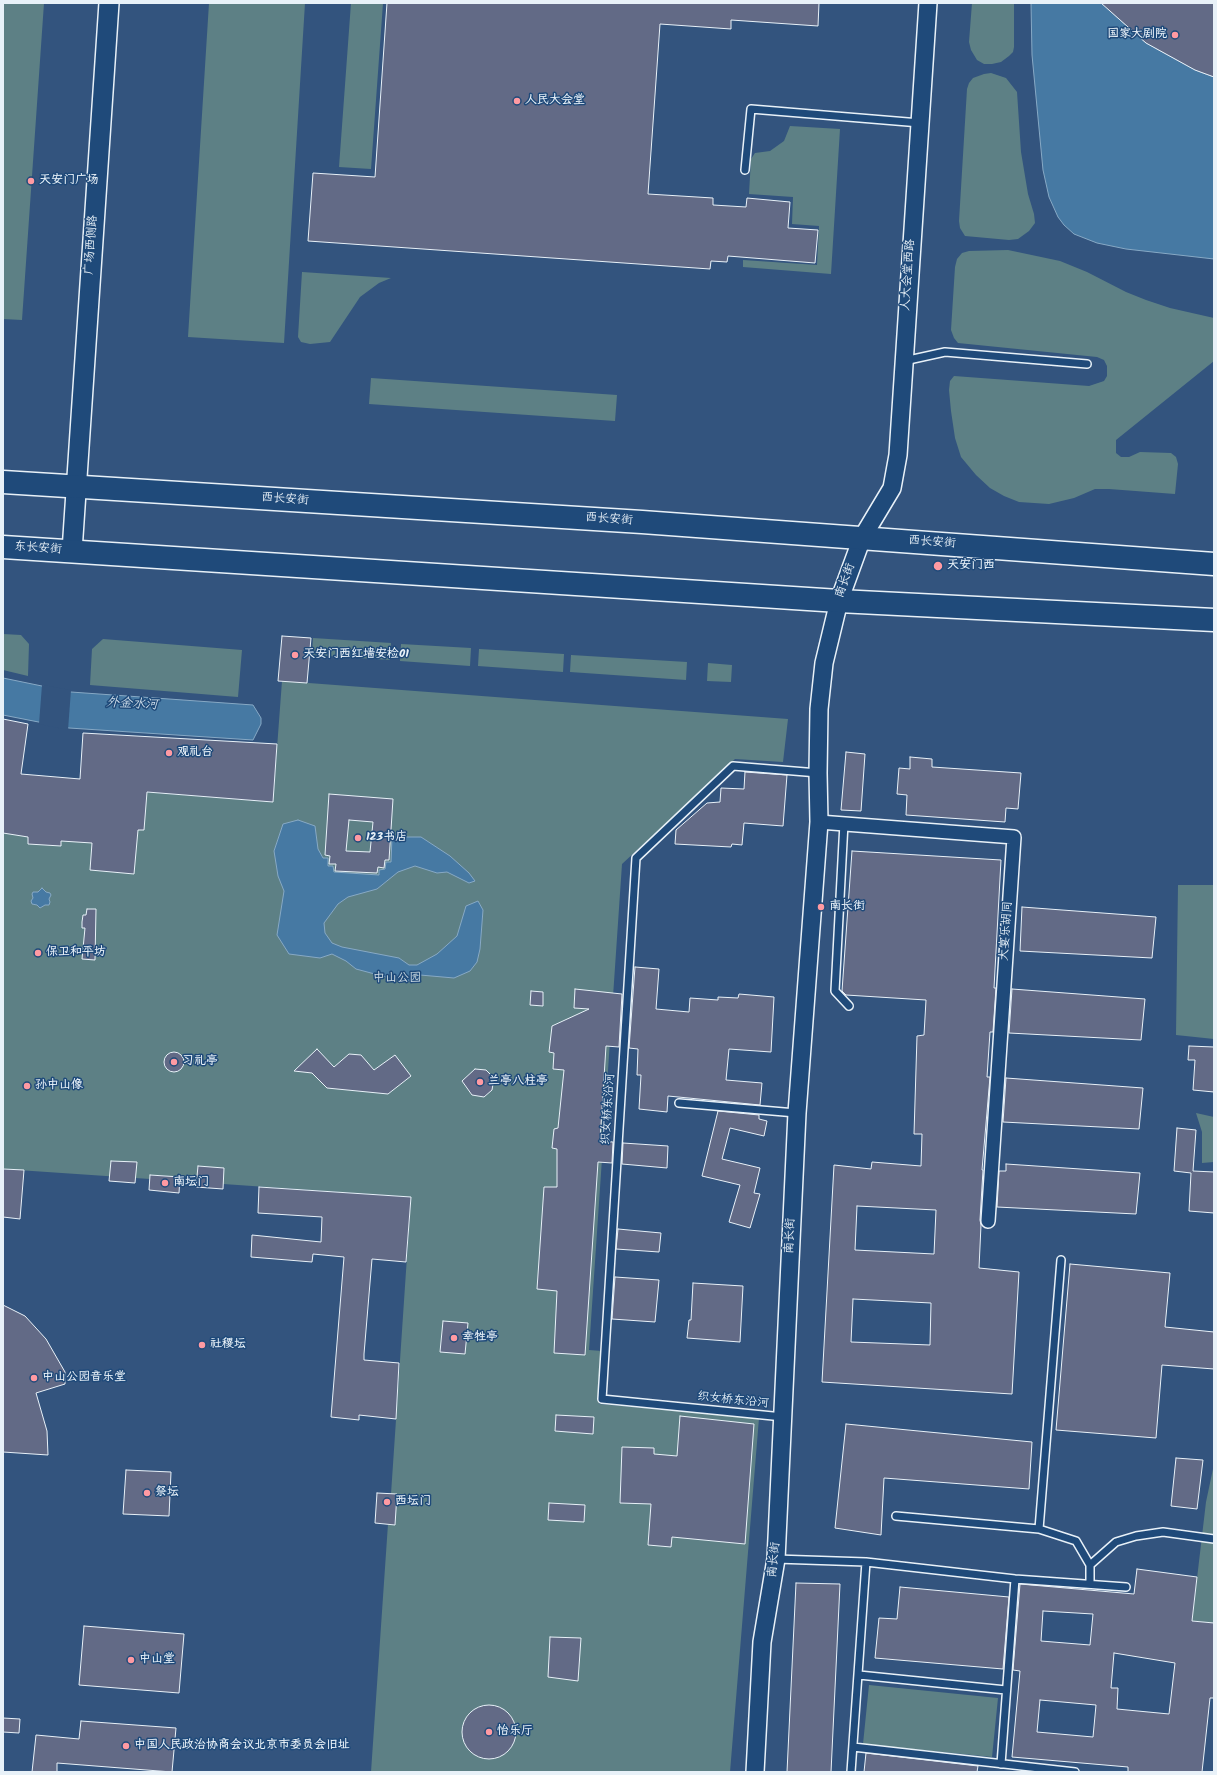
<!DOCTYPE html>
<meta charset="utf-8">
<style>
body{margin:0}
#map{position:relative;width:1217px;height:1775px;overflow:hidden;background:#33547e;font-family:Kalam,sans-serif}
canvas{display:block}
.frame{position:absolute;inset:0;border:4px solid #e8f1f8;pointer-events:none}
</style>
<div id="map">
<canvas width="1217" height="1775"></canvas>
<div class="frame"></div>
</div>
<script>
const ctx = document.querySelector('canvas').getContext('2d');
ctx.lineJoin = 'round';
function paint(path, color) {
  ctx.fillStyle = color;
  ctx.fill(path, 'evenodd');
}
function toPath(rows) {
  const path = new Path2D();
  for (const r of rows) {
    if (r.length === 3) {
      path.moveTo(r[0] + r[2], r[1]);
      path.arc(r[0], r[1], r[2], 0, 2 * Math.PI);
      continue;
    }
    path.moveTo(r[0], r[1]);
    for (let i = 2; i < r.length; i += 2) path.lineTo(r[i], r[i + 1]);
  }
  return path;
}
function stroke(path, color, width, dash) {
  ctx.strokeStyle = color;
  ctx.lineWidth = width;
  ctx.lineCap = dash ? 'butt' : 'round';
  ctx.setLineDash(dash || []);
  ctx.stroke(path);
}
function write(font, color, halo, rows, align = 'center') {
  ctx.font = font + ' Kalam,"LXGW WenKai TC",sans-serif';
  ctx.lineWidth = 3;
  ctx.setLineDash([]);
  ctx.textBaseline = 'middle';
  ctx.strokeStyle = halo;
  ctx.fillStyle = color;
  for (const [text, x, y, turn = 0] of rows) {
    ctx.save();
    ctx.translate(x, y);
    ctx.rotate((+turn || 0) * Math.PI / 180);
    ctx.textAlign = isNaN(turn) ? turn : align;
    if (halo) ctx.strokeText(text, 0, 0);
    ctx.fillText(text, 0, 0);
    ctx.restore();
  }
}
paint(toPath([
 [3,3,44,3,22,320,3,319],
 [209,3,305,3,284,343,188,337],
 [351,3,383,3,371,169,339,167],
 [972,3,1014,3,1014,47,1013,52,1009,56,1001,62,992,64,984,64,977,60,971,50,969,42],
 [991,73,1006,78,1017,92,1021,152,1028,194,1034,214,1035,223,1029,231,1018,239,1009,240,965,236,960,228,959,221,967,89,969,83,973,78,984,74],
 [790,126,840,129,831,274,743,267,743,260,817,265,819,226,792,224,793,197,749,194,751,159,755,153,770,151,784,141],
 [1008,250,1060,261,1087,272,1126,292,1146,300,1170,308,1214,318,1214,361,1116,440,1116,453,1121,457,1129,457,1140,452,1171,453,1176,457,1178,464,1175,494,1109,489,1095,489,1074,498,1049,504,1019,502,1004,496,990,488,976,475,961,457,955,438,951,411,949,390,950,381,954,376,1089,386,1104,381,1107,376,1107,366,1104,360,1097,357,958,343,954,338,951,330,955,267,957,259,962,253,969,251],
 [302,272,391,278,379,283,360,297,330,342,310,344,301,342,298,337],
 [371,378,617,395,615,421,369,404],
 [3,634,21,635,29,644,28,676,3,670],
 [313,638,391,643,390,660,312,655],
 [103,639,242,650,238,697,90,685,92,649],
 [401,644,471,648,470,666,400,661],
 [479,649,564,654,563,672,478,666],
 [571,655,687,662,686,680,570,672],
 [708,663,732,665,731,682,707,681],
 [282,681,788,719,783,762,735,759,622,864,589,1350,602,1351,599,1404,759,1418,730,1772,371,1772,388,1524,395,1525,397,1494,391,1494,411,1197,180,1181,180,1177,151,1175,150,1179,3,1169,3,781,273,802],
 [1178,885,1214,885,1214,1039,1176,1035],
 [1196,1113,1214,1117,1214,1162,1202,1163,1202,1132],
 [1214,1464,1214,1623,1192,1621,1206,1502],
 [869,1685,998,1698,992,1757,863,1744]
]), '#5d8085');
const water = toPath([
 [1031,3,1104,3,1110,11,1146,43,1195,70,1214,77,1214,259,1126,249,1097,243,1074,234,1064,225,1058,217,1049,197,1043,170,1032,55,1031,3],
 [3,678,71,692,253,705,261,718,261,724,253,740,69,728,3,715,3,678],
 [298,820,315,826,318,849,323,858,328,858,328,866,333,866,334,872,379,875,379,870,385,869,386,862,391,862,392,837,421,837,450,856,469,873,475,881,469,883,447,872,437,873,415,866,398,872,377,889,348,897,338,904,324,923,325,933,332,943,342,947,399,958,409,965,417,965,437,954,457,936,466,906,478,901,483,910,480,949,477,962,470,971,454,978,420,975,410,981,386,977,356,969,346,961,332,954,320,958,289,954,277,935,284,891,278,876,274,851,283,824,298,820],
 [42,888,46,892,50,893,51,895,49,899,50,902,49,905,45,905,40,908,37,905,32,904,31,901,33,898,32,894,33,892,38,892,42,888]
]);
paint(water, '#4679a3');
stroke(water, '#87a9c5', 1);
paint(toPath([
 [42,685,71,690,68,730,39,724]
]), '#33547e');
const building = toPath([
 [387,3,819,3,818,26,731,20,731,29,660,24,648,194,713,198,713,205,746,207,747,198,790,202,788,228,818,230,815,263,728,256,727,262,711,261,710,269,308,241,313,173,375,177,387,3],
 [1101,3,1214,3,1214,77,1195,70,1146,43,1101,3],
 [282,636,311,638,307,683,278,681,282,636],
 [3,719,28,724,21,774,80,779,83,733,277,744,273,802,147,792,144,830,138,830,134,874,90,870,92,843,61,841,61,846,28,844,28,837,3,833,3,719],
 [846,752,865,754,861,811,841,810,846,752],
 [910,757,932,759,932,767,1021,773,1018,809,1006,808,1005,822,906,815,907,795,897,794,899,768,910,769,910,757],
 [745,772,787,775,783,826,744,823,742,845,732,844,731,847,675,844,676,830,707,803,720,802,721,788,744,789,745,772],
 [329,794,393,799,389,860,385,860,384,868,378,867,377,873,335,871,336,864,329,864,330,856,325,855,329,794],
 [349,820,373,822,370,852,346,851,349,820],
 [852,851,1001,860,994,988,996,988,993,1032,990,1032,987,1077,990,1077,982,1170,983,1170,980,1220,981,1225,979,1268,1019,1272,1012,1394,822,1382,834,1165,871,1169,872,1162,921,1166,922,1134,914,1134,917,1036,924,1035,926,1000,846,995,842,991,852,851],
 [857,1206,936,1210,934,1254,855,1250,857,1206],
 [853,1299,931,1303,930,1345,851,1342,853,1299],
 [1022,907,1156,917,1152,958,1020,951,1022,907],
 [87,909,96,909,95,960,82,959,85,928,82,928,82,922,83,915,86,915,87,909],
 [635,967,659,969,656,1009,689,1012,690,998,718,1000,718,997,738,998,739,994,774,997,771,1052,729,1049,726,1080,762,1083,760,1105,668,1096,667,1112,639,1109,641,1075,637,1075,638,1049,629,1048,635,967],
 [575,989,622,994,619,1047,606,1046,600,1141,613,1142,612,1163,598,1162,585,1355,554,1353,557,1291,537,1289,544,1187,557,1187,557,1149,552,1148,554,1129,558,1128,564,1070,553,1069,554,1053,549,1052,552,1026,589,1009,574,1008,575,989],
 [1012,989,1145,999,1141,1040,1009,1033,1012,989],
 [531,991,543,992,543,1006,530,1005,531,991],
 [1189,1046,1214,1047,1214,1092,1193,1090,1195,1060,1188,1060,1189,1046],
 [317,1049,334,1067,349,1054,361,1055,374,1070,395,1055,411,1076,388,1094,327,1088,312,1073,294,1071,317,1049],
 [174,1062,10],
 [475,1069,486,1070,494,1078,492,1090,484,1097,472,1095,462,1081,475,1069],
 [1006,1078,1143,1088,1139,1129,1003,1122,1006,1078],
 [718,1111,759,1115,759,1119,767,1121,764,1136,730,1128,722,1159,760,1168,754,1193,760,1194,750,1228,729,1222,740,1185,702,1176,718,1111],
 [1177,1128,1196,1130,1193,1171,1214,1172,1214,1213,1189,1211,1191,1173,1174,1171,1177,1128],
 [623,1143,668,1146,667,1168,622,1164,623,1143],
 [111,1161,137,1162,135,1183,109,1181,111,1161],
 [1006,1164,1140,1173,1136,1214,997,1207,999,1171,1006,1171,1006,1164],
 [198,1166,224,1168,223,1189,196,1187,198,1166],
 [3,1169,24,1170,20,1219,3,1217,3,1169],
 [150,1175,180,1177,179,1193,149,1190,150,1175],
 [259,1187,411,1197,406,1262,372,1259,364,1354,364,1360,399,1363,396,1419,359,1415,359,1420,331,1417,344,1257,313,1254,312,1262,251,1257,252,1235,321,1242,322,1217,258,1213,259,1187],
 [618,1229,661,1233,659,1252,616,1249,618,1229],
 [1070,1264,1170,1273,1165,1327,1214,1332,1214,1369,1162,1365,1156,1438,1056,1430,1070,1264],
 [615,1277,659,1280,655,1322,612,1319,615,1277],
 [693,1283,743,1286,740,1342,687,1338,689,1320,691,1320,693,1283],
 [3,1305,25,1316,46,1339,65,1372,65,1384,36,1393,47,1431,48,1455,3,1452,3,1305],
 [443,1321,468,1323,465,1354,440,1352,443,1321],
 [556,1415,594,1417,593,1434,555,1431,556,1415],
 [680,1416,754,1424,745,1544,672,1537,671,1547,648,1545,651,1504,620,1503,622,1447,654,1448,654,1454,677,1456,680,1416],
 [846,1424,1032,1442,1029,1489,884,1478,881,1535,835,1528,846,1424],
 [1176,1458,1203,1460,1197,1509,1171,1506,1176,1458],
 [126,1470,171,1472,169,1516,123,1514,126,1470],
 [377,1493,397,1494,395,1525,375,1523,377,1493],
 [549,1503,585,1505,584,1522,548,1520,549,1503],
 [1137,1569,1197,1577,1192,1621,1214,1623,1214,1698,1210,1698,1202,1772,1128,1772,1128,1767,1012,1757,1020,1671,1013,1670,1020,1584,1134,1594,1137,1569],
 [1043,1611,1093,1614,1090,1645,1041,1641,1043,1611],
 [1114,1653,1175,1663,1169,1714,1117,1709,1118,1688,1111,1688,1114,1653],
 [1040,1700,1096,1705,1093,1737,1037,1732,1040,1700],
 [796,1583,840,1584,831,1772,787,1772,796,1583],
 [900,1587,1009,1597,1003,1669,875,1658,879,1618,897,1619,900,1587],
 [84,1626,184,1634,179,1693,79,1685,84,1626],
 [550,1637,581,1638,578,1681,548,1677,550,1637],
 [489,1732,27],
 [3,1718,20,1719,19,1733,3,1732,3,1718],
 [81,1721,176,1728,172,1772,57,1763,57,1772,32,1772,36,1735,79,1739,81,1721],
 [866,1753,978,1766,977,1772,864,1772,866,1753]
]);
paint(building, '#626a86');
stroke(building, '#e8f1f8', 1);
const service = toPath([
 [745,170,751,109,920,123],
 [904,361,945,352,1087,364],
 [844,823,835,991,849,1006],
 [679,1103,796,1113],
 [783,1417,602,1399,636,858,733,766,818,773],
 [896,1516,1039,1529,1076,1541,1090,1565,1090,1583],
 [1039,1529,1061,1260],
 [776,1559,866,1562,1015,1579,1126,1587],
 [1090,1565,1116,1542,1136,1536,1163,1532,1214,1539],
 [859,1675,1006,1690],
 [853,1747,1075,1772],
 [1001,1764,1015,1579],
 [851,1772,866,1562]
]);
const minor = toPath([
 [819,822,1014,837,988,1221]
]);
const tertiary = toPath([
 [755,1772,762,1642,776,1559,797,1113,819,822,818,773,819,709,824,663,839,601,862,538,892,488,898,455,928,3]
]);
const secondary = toPath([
 [72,551,109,3]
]);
const trunk = toPath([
 [3,482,642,522,1214,564],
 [3,547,839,601,1214,620]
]);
stroke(service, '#e8f1f8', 10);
stroke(minor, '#e8f1f8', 16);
stroke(tertiary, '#e8f1f8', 20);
stroke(secondary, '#e8f1f8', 22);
stroke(trunk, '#e8f1f8', 25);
stroke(service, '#1f4a7a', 7);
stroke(minor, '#1f4a7a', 13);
stroke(tertiary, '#1f4a7a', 17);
stroke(secondary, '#1f4a7a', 19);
stroke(trunk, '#1f4a7a', 22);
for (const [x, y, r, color] of [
 [1175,35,4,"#ff9aa2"],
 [517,101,4,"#ff9aa2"],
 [31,181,4,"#ff9aa2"],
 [938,566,5,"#ff9aa2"],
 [295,655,4,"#ff9aa2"],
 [169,753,4,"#ff9aa2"],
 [358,838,4,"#ff9aa2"],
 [821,907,4,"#ff9aa2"],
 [38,953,4,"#ff9aa2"],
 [174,1062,4,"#ff9aa2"],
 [480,1082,4,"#ff9aa2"],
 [27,1086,4,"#ff9aa2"],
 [165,1183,4,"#ff9aa2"],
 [454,1338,4,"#ff9aa2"],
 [202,1345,4,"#ff9aa2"],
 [34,1378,4,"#ff9aa2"],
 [147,1493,4,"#ff9aa2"],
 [387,1502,4,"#ff9aa2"],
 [131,1660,4,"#ff9aa2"],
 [489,1732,4,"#ff9aa2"],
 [126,1746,4,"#ff9aa2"]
]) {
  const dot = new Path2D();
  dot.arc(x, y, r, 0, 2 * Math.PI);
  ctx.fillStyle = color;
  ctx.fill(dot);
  stroke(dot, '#1f4a7a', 1.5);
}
write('bold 12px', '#e8f1f8', '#1f4a7a', [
 ["国家大剧院",1167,35,"right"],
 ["人民大会堂",525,101],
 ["天安门广场",39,181],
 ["天安门西",947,566],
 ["天安门西红墙安检01",303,655],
 ["观礼台",177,753],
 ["123书店",366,838],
 ["南长街",829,907],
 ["保卫和平坊",46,953],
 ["习礼亭",182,1062],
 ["兰亭八柱亭",488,1082],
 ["孙中山像",35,1086],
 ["南坛门",173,1183],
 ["幸牲亭",462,1338],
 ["社稷坛",210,1345],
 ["中山公园音乐堂",42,1378],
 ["祭坛",155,1493],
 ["西坛门",395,1502],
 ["中山堂",139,1660],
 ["怡乐厅",497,1732],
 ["中国人民政治协商会议北京市委员会旧址",134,1746]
], 'left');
write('12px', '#e8f1f8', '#1f4a7a', [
 ["广场西侧路",92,245,-86],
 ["人大会堂西路",909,275,-86],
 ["西长安街",285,500,4],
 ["西长安街",609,520,4],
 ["西长安街",932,543,4],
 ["东长安街",38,549,4],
 ["南长街",846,581,-70],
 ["大宴乐胡同",1007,931,-86],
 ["织女桥东沿河",609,1109,-86],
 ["南长街",791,1236,-88],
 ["织女桥东沿河",733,1401,6],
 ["南长街",775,1560,-84]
]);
write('12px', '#d3e0e7', '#1f4a7a', [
 ["中山公园",397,979]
]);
write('italic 13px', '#d0dfeb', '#1f4a7a', [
 ["外金水河",132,705,3]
]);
</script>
